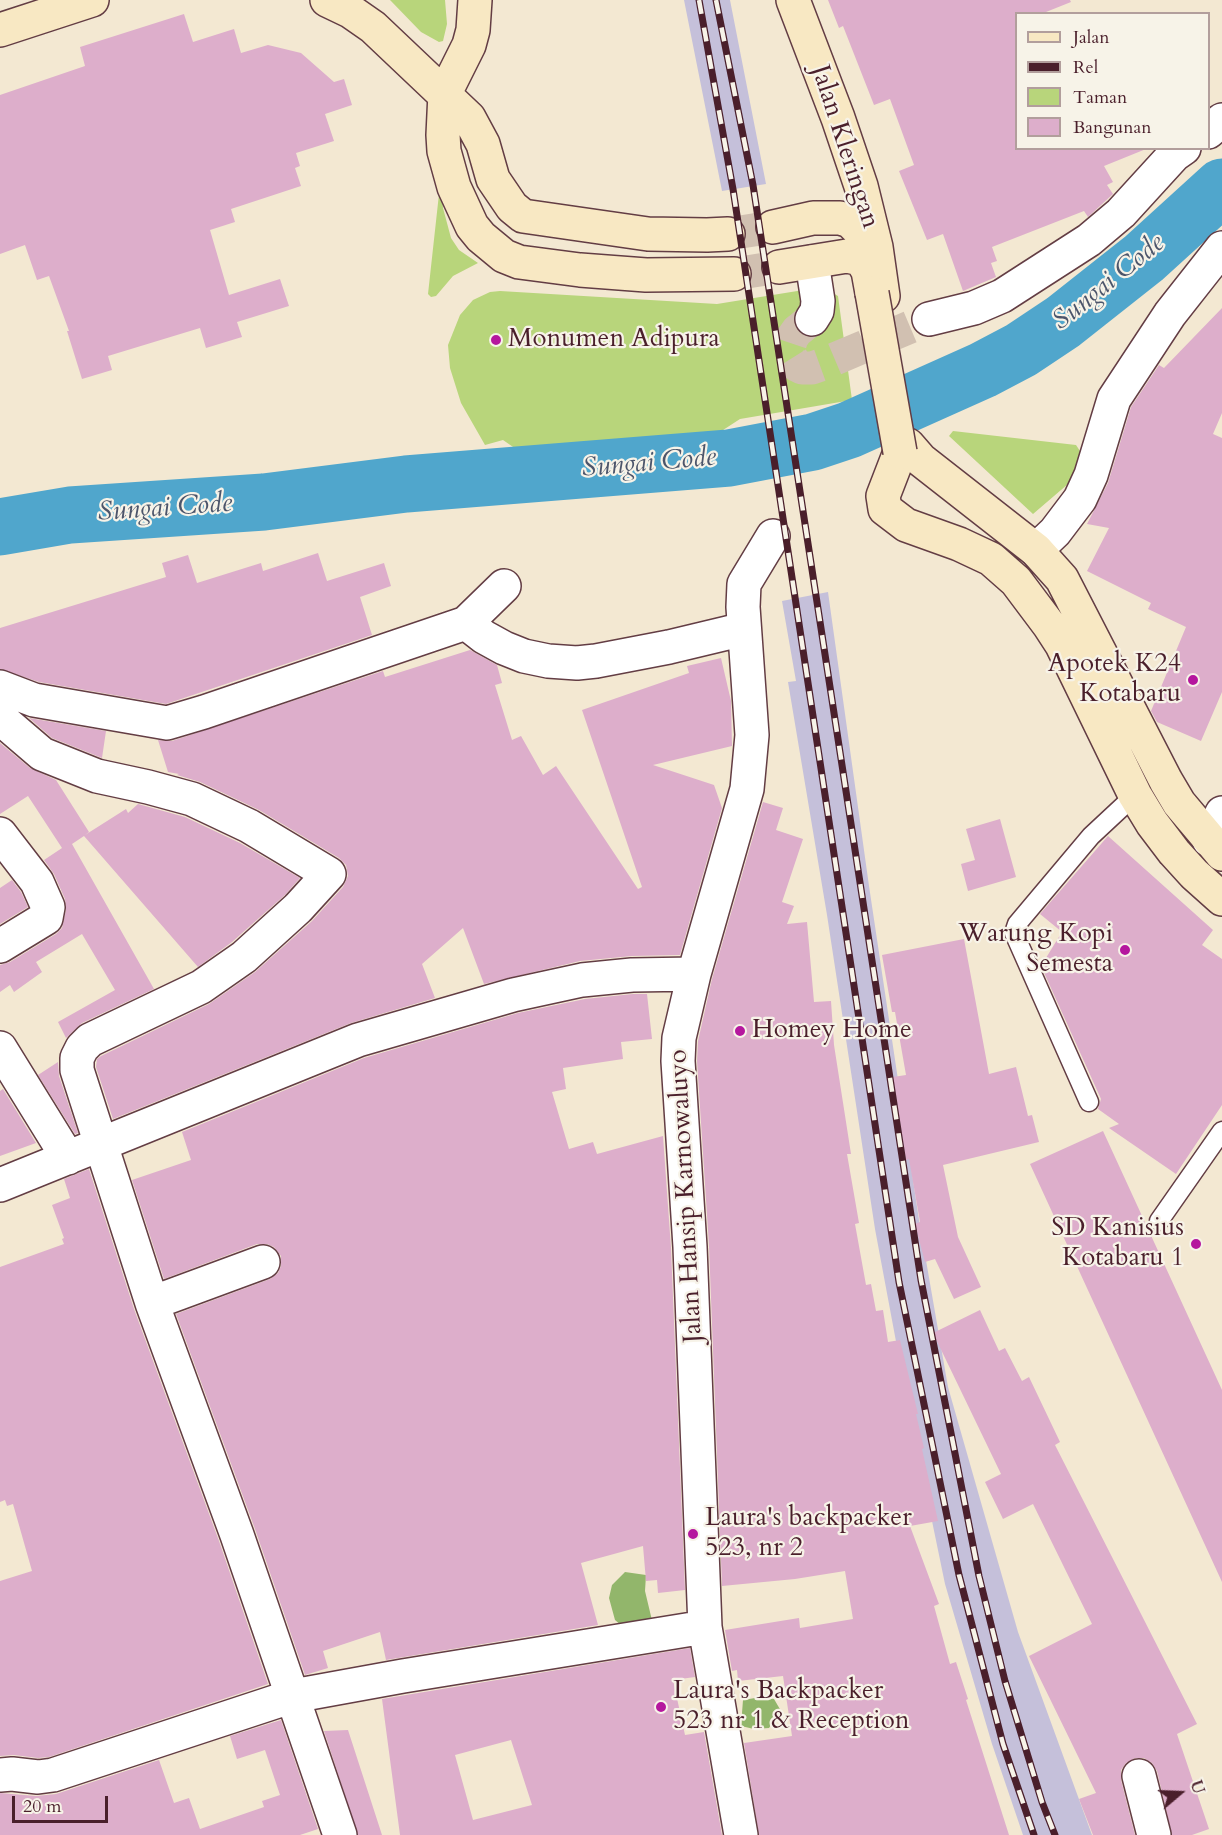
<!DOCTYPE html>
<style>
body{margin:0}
#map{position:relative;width:1222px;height:1835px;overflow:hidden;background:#f3e8d2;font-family:Cardo,serif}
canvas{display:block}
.legend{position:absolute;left:1015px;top:12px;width:195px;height:138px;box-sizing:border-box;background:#f7f3e8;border:2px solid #b29e9c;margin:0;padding:8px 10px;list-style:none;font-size:18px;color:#4a1f2b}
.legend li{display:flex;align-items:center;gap:12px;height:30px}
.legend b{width:30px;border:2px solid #b29e9c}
.north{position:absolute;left:1150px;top:1763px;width:60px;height:60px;-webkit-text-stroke:4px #f7f3e8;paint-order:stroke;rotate:71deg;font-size:16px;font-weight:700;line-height:24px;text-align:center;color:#4a1f2b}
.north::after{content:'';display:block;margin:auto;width:21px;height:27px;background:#4a1f2b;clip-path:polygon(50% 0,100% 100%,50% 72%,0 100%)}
.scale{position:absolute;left:12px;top:1796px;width:96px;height:27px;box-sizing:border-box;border:3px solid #4a1f2b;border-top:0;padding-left:8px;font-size:18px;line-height:21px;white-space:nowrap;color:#4a1f2b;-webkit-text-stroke:4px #f7f3e8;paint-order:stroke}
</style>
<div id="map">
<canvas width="1222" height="1835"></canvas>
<ul class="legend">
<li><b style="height:8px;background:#f8e8c3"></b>Jalan</li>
<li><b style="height:8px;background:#4a1f2b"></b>Rel</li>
<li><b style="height:16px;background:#b8d57b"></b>Taman</li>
<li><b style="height:16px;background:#ddaecb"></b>Bangunan</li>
</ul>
<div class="north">U</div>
<div class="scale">20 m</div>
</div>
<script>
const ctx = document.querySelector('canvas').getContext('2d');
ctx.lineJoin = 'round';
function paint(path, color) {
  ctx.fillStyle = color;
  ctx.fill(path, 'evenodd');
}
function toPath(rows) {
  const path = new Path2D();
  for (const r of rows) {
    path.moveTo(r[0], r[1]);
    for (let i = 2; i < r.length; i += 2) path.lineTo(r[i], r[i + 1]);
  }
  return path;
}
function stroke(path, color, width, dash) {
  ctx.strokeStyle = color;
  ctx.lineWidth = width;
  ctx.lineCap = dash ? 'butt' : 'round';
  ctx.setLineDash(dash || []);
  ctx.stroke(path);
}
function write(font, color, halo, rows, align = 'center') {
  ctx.font = font + ' Cardo,serif';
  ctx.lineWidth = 4.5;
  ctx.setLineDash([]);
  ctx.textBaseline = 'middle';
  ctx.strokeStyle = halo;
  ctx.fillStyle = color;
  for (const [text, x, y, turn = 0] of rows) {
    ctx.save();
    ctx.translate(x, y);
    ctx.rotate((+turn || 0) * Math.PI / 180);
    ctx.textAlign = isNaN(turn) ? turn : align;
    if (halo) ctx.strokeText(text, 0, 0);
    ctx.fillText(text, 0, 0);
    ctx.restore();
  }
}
paint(toPath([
 [684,0,730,0,766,184,722,191],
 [828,592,869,886,919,1220,948,1387,1018,1632,1092,1835,1023,1835,992,1744,945,1584,906,1395,875,1229,827,915,788,682,796,681,782,601]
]), '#c5c0da');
paint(toPath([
 [390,0,445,0,447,24,443,41,439,42,421,32],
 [439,194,442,194,443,208,451,238,459,250,478,263,453,276,436,296,431,297,428,294],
 [822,287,838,296,852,400,740,419,720,432,526,450,516,449,503,440,485,445,461,403,450,368,448,345,460,315,473,300,490,292,500,291,717,304],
 [953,431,1076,445,1082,454,1075,478,1033,514,949,436]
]), '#b8d57b');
paint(toPath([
 [625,1572,646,1575,645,1591,655,1633,628,1631,615,1620,609,1598,612,1585],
 [761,1697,774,1699,781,1711,769,1728,754,1729,741,1726,743,1700]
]), '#92b66b');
stroke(toPath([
 [0,527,70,515,264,502,406,484,729,458,813,442,849,430,983,370,1021,350,1063,322,1144,258,1222,187]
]), '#50a6cc', 57);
paint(toPath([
 [828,0,1070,0,1071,2,1041,14,1017,14,1017,148,1146,149,1104,166,1113,182,1107,185,1113,194,1088,217,1084,211,992,247,997,261,991,263,996,277,963,291,943,234,927,240,899,171,914,165,890,99,874,105,843,26,839,28],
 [184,14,193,42,234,29,241,53,268,45,301,53,334,82,344,79,352,105,325,114,334,141,296,153,300,166,295,168,301,186,231,209,235,222,210,230,229,295,280,279,289,306,237,322,242,337,206,348,200,328,108,356,112,370,82,379,67,331,69,331,49,276,37,280,25,245,0,254,0,95,85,66,80,47],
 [1222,308,1222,413,1213,434,1222,438,1222,692,1201,741,1157,722,1151,711,1186,627,1148,609,1151,603,1087,571,1109,528,1087,524,1108,483,1131,407,1159,365,1164,368],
 [318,553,327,581,384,563,391,586,360,597,372,635,166,704,39,682,0,669,0,628,166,577,162,563,188,555,197,583,261,563,263,571],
 [470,650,497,665,502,683,495,685,512,740,521,736,543,775,556,766,638,889,642,887,582,710,689,673,687,666,721,658,731,701,732,746,653,765,714,785,722,808,680,955,632,956,580,961,484,984,463,928,422,964,435,998,351,1023,113,1119,96,1067,97,1059,101,1056,209,1004,255,972,312,921,343,887,348,876,346,865,339,858,259,810,200,782,177,775,179,774,168,772,158,740,172,741,383,671,385,677],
 [29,718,106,731,102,758,52,738],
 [0,743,30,768,56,780,89,832,85,835,126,809,128,813,138,804,185,817,240,843,300,878,285,895,232,942,198,967,84,836,72,844,154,989,82,1023,66,1038,58,1022,115,990,82,934,36,962,42,972,14,992,10,985,0,992,0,965,10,962,56,934,62,928,66,910,65,899,54,874,44,860,62,848,28,796,0,814],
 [763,802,783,808,776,830,803,839,782,902,794,906,787,924,807,922,814,1002,831,1001,834,1045,851,1154,847,1154,859,1223,855,1224,866,1285,871,1284,876,1311,883,1310,888,1342,900,1340,918,1414,916,1414,924,1448,922,1449,938,1521,910,1526,939,1604,934,1606,950,1664,956,1662,968,1699,966,1700,1009,1835,759,1835,744,1743,792,1736,783,1676,738,1681,737,1670,732,1671,725,1630,799,1618,800,1628,853,1619,845,1571,795,1579,722,1586,709,1246,697,1061,698,1041,712,979],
 [1000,819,1016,877,968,891,961,864,975,860,966,829],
 [1108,836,1213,930,1202,945,1222,959,1222,1105,1176,1174,1109,1128,1119,1124,1098,1109,1101,1099,1041,966,1062,932,1040,914],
 [12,880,21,892,28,907,0,924,0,888],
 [964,939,989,1074,1016,1067,1028,1116,1032,1115,1039,1142,943,1165,958,1237,981,1287,954,1299,935,1259,925,1262,915,1224,920,1222,909,1159,906,1160,893,1077,906,1075,895,1012,892,1012,882,955],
 [633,994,647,994,652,1039,621,1042,623,1059,563,1068,566,1089,552,1092,569,1149,593,1142,597,1154,663,1136,671,1248,685,1590,658,1593,657,1580,646,1581,643,1546,581,1563,598,1625,386,1660,380,1632,323,1651,328,1668,305,1675,255,1529,176,1314,270,1279,278,1273,281,1266,281,1256,274,1247,267,1244,257,1244,164,1279,132,1180,191,1160,182,1132,364,1058,518,1013,585,999],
 [58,1062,59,1076,78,1133,75,1134,38,1075],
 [3,1089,36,1143,0,1156,0,1091],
 [1103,1131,1222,1390,1222,1582,1030,1164],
 [89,1169,134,1309,219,1541,268,1684,49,1757,38,1758,14,1755,0,1756,0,1581,32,1571,13,1504,7,1506,5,1500,0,1502,0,1267,64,1244,62,1239,64,1238,52,1205,70,1198,64,1179],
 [980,1310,999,1351,1005,1348,1022,1381,1029,1377,1060,1442,1055,1445,1197,1724,1177,1734,1209,1829,1192,1835,1172,1835,1157,1771,1152,1763,1144,1758,1135,1758,1126,1763,1121,1770,1121,1780,1135,1835,1093,1835,1079,1799,1096,1793,1029,1656,1092,1624,1033,1504,1003,1519,985,1482,1001,1474,933,1333],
 [690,1648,695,1677,673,1680,685,1735,704,1732,722,1835,400,1835,382,1699],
 [511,1740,532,1805,473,1820,455,1755],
 [281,1720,318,1829,300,1835,0,1835,0,1793,36,1796,56,1794,159,1760,174,1803,189,1798,200,1829,264,1807,262,1801,280,1795,265,1750,237,1759,230,1736],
 [348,1730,382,1835,358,1835,324,1731]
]), '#ddaecb');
stroke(toPath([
 [812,319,797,331,792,338,789,347,791,357,796,365,802,368,812,368,823,364,929,319]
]), '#d1c0b1', 33, [33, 16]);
stroke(toPath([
 [728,234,773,227],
 [734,274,779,267]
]), '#d1c0b1', 33, [33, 16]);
const service = toPath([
 [1089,1102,1014,933,1017,924,1091,836,1135,795],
 [1159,1221,1222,1131]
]);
const minor = toPath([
 [1208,132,1222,120],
 [812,262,818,301,817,311,812,319],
 [929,319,974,308,1002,296,1089,240,1121,213,1174,155,1184,148],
 [1036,550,1055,532,1080,499,1091,475,1114,399,1170,314,1222,248],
 [504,586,466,623,484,637,504,648,524,656,548,661,577,663,596,661,669,647,744,629],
 [0,687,34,700,167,723,204,712,466,623],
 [0,718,42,754,97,776,148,787,192,799,249,826,329,874,298,908,244,957,201,987,90,1040,82,1048,77,1058,77,1070,152,1303,237,1535,340,1835],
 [0,834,37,882,48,907,46,918,0,946],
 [0,1048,68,1158],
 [0,1185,358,1040,513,995,582,980,632,975,694,974],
 [152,1303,263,1262],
 [0,1775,12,1774,38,1777,53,1775,293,1696,403,1676,705,1627],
 [1139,1776,1154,1835],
 [741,1835,705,1627,690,1247,678,1061,679,1038,694,974,747,789,752,735,743,607,744,584,773,536]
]);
const tertiary = toPath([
 [1209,840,1222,813]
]);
const secondary = toPath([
 [327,0,350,11,373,27,469,118,483,144,493,179,512,207,523,216,648,234,707,235,728,234],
 [475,0,473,30,469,45,445,93,443,135,444,151,454,187,472,226,481,237,504,256,519,262,580,270,646,275,734,274],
 [793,0,838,118,861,186,876,247,883,296],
 [0,30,92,0],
 [773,227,813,218,840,218,850,221,876,247],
 [779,267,847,256,861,259,868,271,872,293],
 [908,445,921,460,1036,550,1062,579,1166,781,1179,803,1222,854],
 [900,452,883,496,885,509,906,525,959,544,991,559,1016,581,1049,625,1062,645,1135,795,1152,823,1174,852,1194,874,1222,899]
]);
stroke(service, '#633d44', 21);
stroke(minor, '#633d44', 36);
stroke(tertiary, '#633d44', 36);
stroke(secondary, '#633d44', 36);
stroke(service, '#fff', 18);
stroke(minor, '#fff', 33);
stroke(tertiary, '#fff', 33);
stroke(secondary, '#f8e8c3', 33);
const rail = toPath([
 [699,0,733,189,899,1282,959,1575,1003,1744,1034,1835],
 [716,0,753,185,921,1280,979,1576,1005,1681,1042,1802,1055,1835]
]);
stroke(rail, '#4a1f2b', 7);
stroke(rail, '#f7f3e8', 4.5, [14]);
const secondaryBridge = toPath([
 [872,293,900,452]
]);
stroke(secondaryBridge, '#633d44', 36, []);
stroke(secondaryBridge, '#f8e8c3', 33);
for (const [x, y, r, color] of [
 [496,340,6,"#b5179e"],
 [1193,680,6,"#b5179e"],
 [1125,950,6,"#b5179e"],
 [740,1031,6,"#b5179e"],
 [1196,1244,6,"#b5179e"],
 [693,1534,6,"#b5179e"],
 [661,1707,6,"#b5179e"]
]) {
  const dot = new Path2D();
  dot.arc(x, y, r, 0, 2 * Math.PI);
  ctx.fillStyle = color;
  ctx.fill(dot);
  stroke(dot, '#f7f3e8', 2);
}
write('26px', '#4a1f2b', '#f7f3e8', [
 ["Jalan Kleringan",844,147,72],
 ["Jalan Hansip Karnowaluyo",687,1196,-93]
]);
write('26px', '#4a1f2b', '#f7f3e8', [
 ["Monumen Adipura",508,340],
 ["Apotek K24",1181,665,"right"],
 ["Kotabaru",1181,695,"right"],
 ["Warung Kopi",1113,935,"right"],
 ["Semesta",1113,965,"right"],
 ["Homey Home",752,1031],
 ["SD Kanisius",1184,1229,"right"],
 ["Kotabaru 1",1184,1259,"right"],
 ["Laura's backpacker",705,1519],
 ["523, nr 2",705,1549],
 ["Laura's Backpacker",673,1692],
 ["523 nr 1 & Reception",673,1722]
], 'left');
write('italic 27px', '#4c556b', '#f7f3e8', [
 ["Sungai Code",1109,283,-39],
 ["Sungai Code",649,464,-5],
 ["Sungai Code",165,509,-4]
]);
</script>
